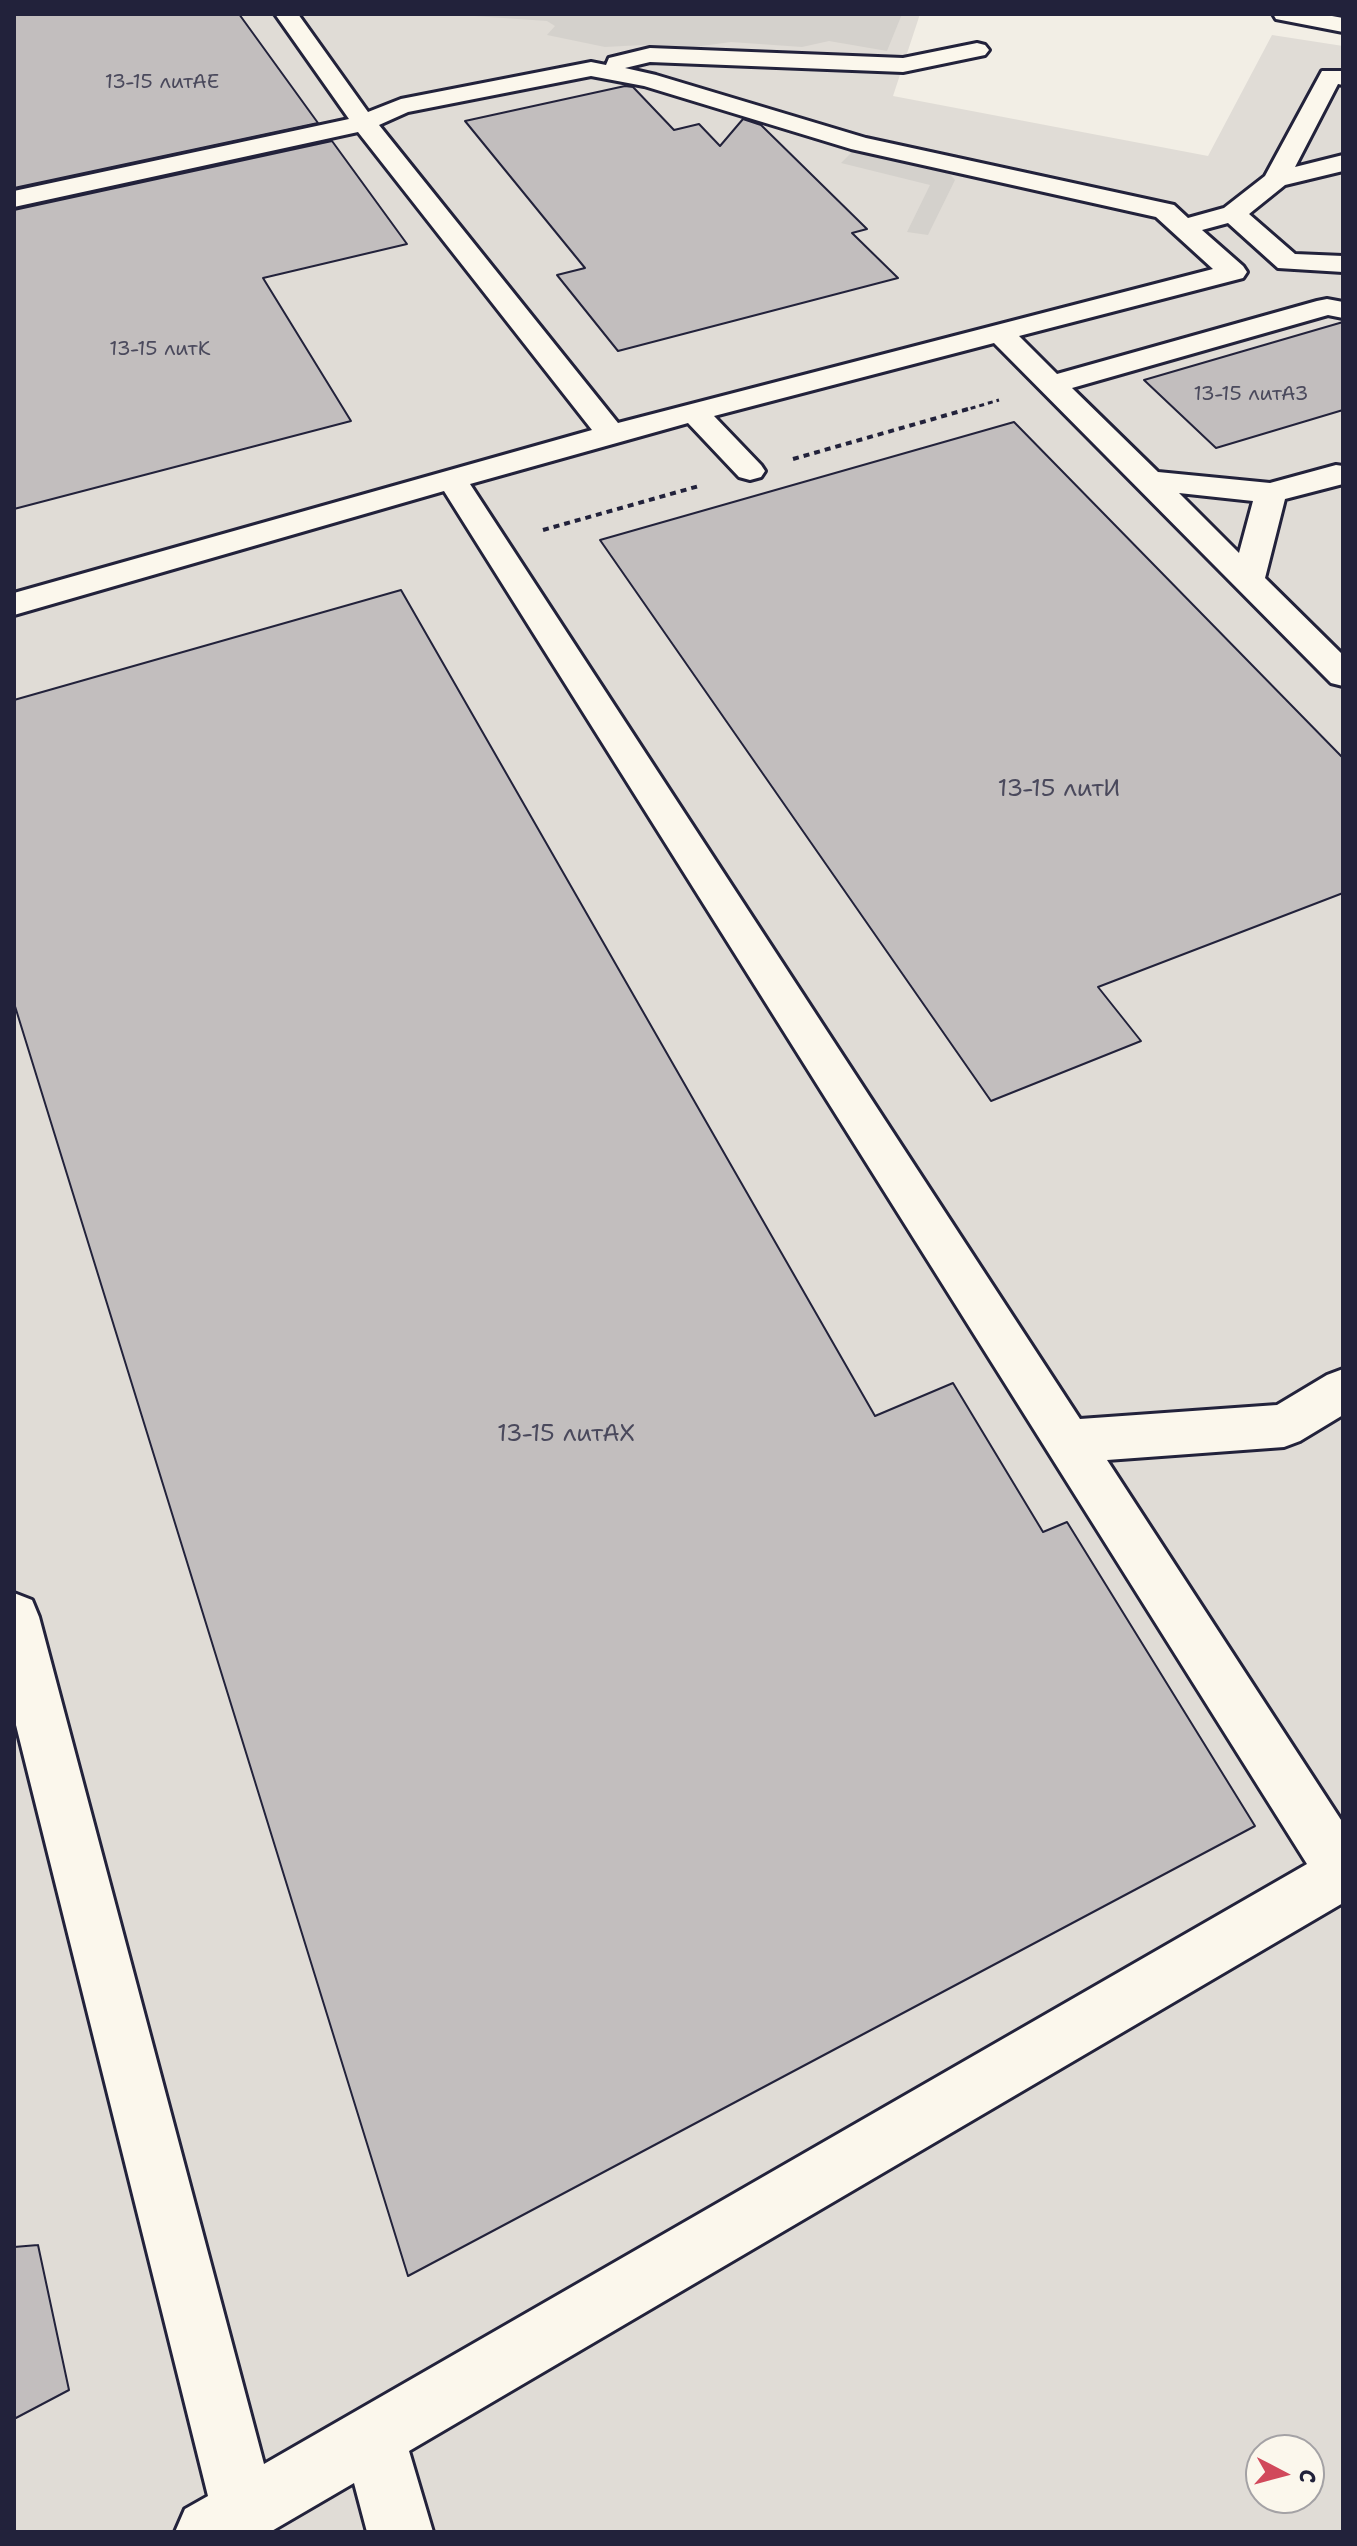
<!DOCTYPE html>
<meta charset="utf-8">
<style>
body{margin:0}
#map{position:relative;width:1357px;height:2546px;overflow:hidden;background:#f2eee5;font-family:"Shantell Sans",sans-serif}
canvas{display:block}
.frame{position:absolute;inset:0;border:16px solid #22223b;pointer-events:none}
.north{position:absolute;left:1245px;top:2434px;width:80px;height:80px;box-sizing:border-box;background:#fbf7ec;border:2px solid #a4a2a5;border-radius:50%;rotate:96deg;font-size:22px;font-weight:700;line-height:32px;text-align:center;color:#22223b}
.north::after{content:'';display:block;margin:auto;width:28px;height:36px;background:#d1495b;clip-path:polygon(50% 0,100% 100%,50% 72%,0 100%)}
</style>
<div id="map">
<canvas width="1357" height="2546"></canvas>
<div class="frame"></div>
<div class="north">С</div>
</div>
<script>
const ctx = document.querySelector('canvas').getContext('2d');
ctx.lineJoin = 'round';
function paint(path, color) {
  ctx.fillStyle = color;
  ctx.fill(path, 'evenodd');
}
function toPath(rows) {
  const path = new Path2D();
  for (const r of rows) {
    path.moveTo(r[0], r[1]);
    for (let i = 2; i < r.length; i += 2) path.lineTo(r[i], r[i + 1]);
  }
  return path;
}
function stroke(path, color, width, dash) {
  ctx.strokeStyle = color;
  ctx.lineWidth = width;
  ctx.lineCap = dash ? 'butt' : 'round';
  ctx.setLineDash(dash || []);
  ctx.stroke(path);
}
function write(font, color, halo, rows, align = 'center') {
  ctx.font = font + ' "Shantell Sans",sans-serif';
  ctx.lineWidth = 6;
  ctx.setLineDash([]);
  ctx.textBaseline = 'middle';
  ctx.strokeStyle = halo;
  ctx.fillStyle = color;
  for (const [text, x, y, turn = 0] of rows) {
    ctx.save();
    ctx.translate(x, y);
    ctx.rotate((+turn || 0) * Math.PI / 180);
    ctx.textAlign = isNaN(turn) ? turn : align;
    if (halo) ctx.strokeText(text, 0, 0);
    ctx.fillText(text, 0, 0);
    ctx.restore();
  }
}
paint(toPath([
 [14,14,920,14,893,96,1208,156,1272,35,1343,46,1343,2532,14,2532],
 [1261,2450,1309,2450,1309,2498,1261,2498]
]), '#e0dcd6');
paint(toPath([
 [484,14,902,14,887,51,829,41,802,47,731,42,672,50,643,45,605,47,547,35,555,26,547,21,474,16],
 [856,148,945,169,955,180,928,235,907,232,930,185,841,163]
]), '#d4d1cc');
const building = toPath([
 [14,14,239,14,318,123,14,188,14,14],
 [625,86,633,87,674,130,699,124,720,146,743,119,761,125,867,229,852,233,898,278,618,351,557,275,585,268,465,121,625,86],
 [332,141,407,244,263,278,351,421,14,509,14,210,332,141],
 [1343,322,1343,410,1216,448,1144,380,1343,322],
 [1014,422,1343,758,1343,893,1098,987,1141,1041,991,1101,600,540,1014,422],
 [401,590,875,1416,953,1383,1043,1532,1067,1522,1255,1826,408,2276,14,1003,14,700,401,590],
 [38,2245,69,2390,14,2419,14,2247,38,2245]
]);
paint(building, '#c2bebe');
stroke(building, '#22223b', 2);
const minor = toPath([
 [275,14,298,14,368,112,401,99,591,62,606,65,609,58,650,48,903,58,977,43,985,45,989,50,985,55,903,72,650,62,625,68,656,75,866,138,1174,205,1188,218,1224,208,1265,176,1322,71,1343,71,1343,85,1338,84,1295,167,1343,155,1343,171,1285,185,1249,214,1295,254,1343,256,1343,272,1278,268,1228,223,1202,230,1243,266,1247,272,1243,278,1019,336,1057,374,1317,301,1327,299,1343,302,1343,318,1328,315,1072,388,1158,472,1270,483,1336,465,1343,466,1343,484,1285,499,1265,578,1343,655,1343,686,1331,683,994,343,714,416,761,465,765,471,761,477,750,480,739,477,688,423,470,484,1080,1419,1277,1405,1327,1375,1343,1369,1343,1415,1300,1441,1284,1447,1107,1460,1343,1823,1343,1903,409,2451,433,2532,367,2532,354,2483,270,2532,175,2532,185,2509,208,2496,14,1717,14,1593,32,1600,39,1617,264,2464,1307,1864,444,491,14,615,14,593,592,430,358,132,14,207,14,191,349,119,275,14],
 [591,76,644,86,851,149,1156,217,1213,269,618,423,379,125,408,112,591,76],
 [1179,493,1253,501,1239,553,1179,493],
 [1273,14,1321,14,1343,18,1343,32,1276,19,1273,14]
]);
stroke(minor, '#22223b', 6);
stroke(toPath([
 [962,411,999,400]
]), '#22223b', 3, [5, 4]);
stroke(toPath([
 [793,459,968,409],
 [543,530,699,486]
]), '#22223b', 4, [6, 5]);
paint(minor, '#fbf7ec');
write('20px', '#4a495c', null, [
 ["13-15 литАЕ",162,83],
 ["13-15 литК",160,350],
 ["13-15 литА3",1251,395]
]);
write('24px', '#4a495c', null, [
 ["13-15 литИ",1059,790],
 ["13-15 литАХ",566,1435]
]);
</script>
